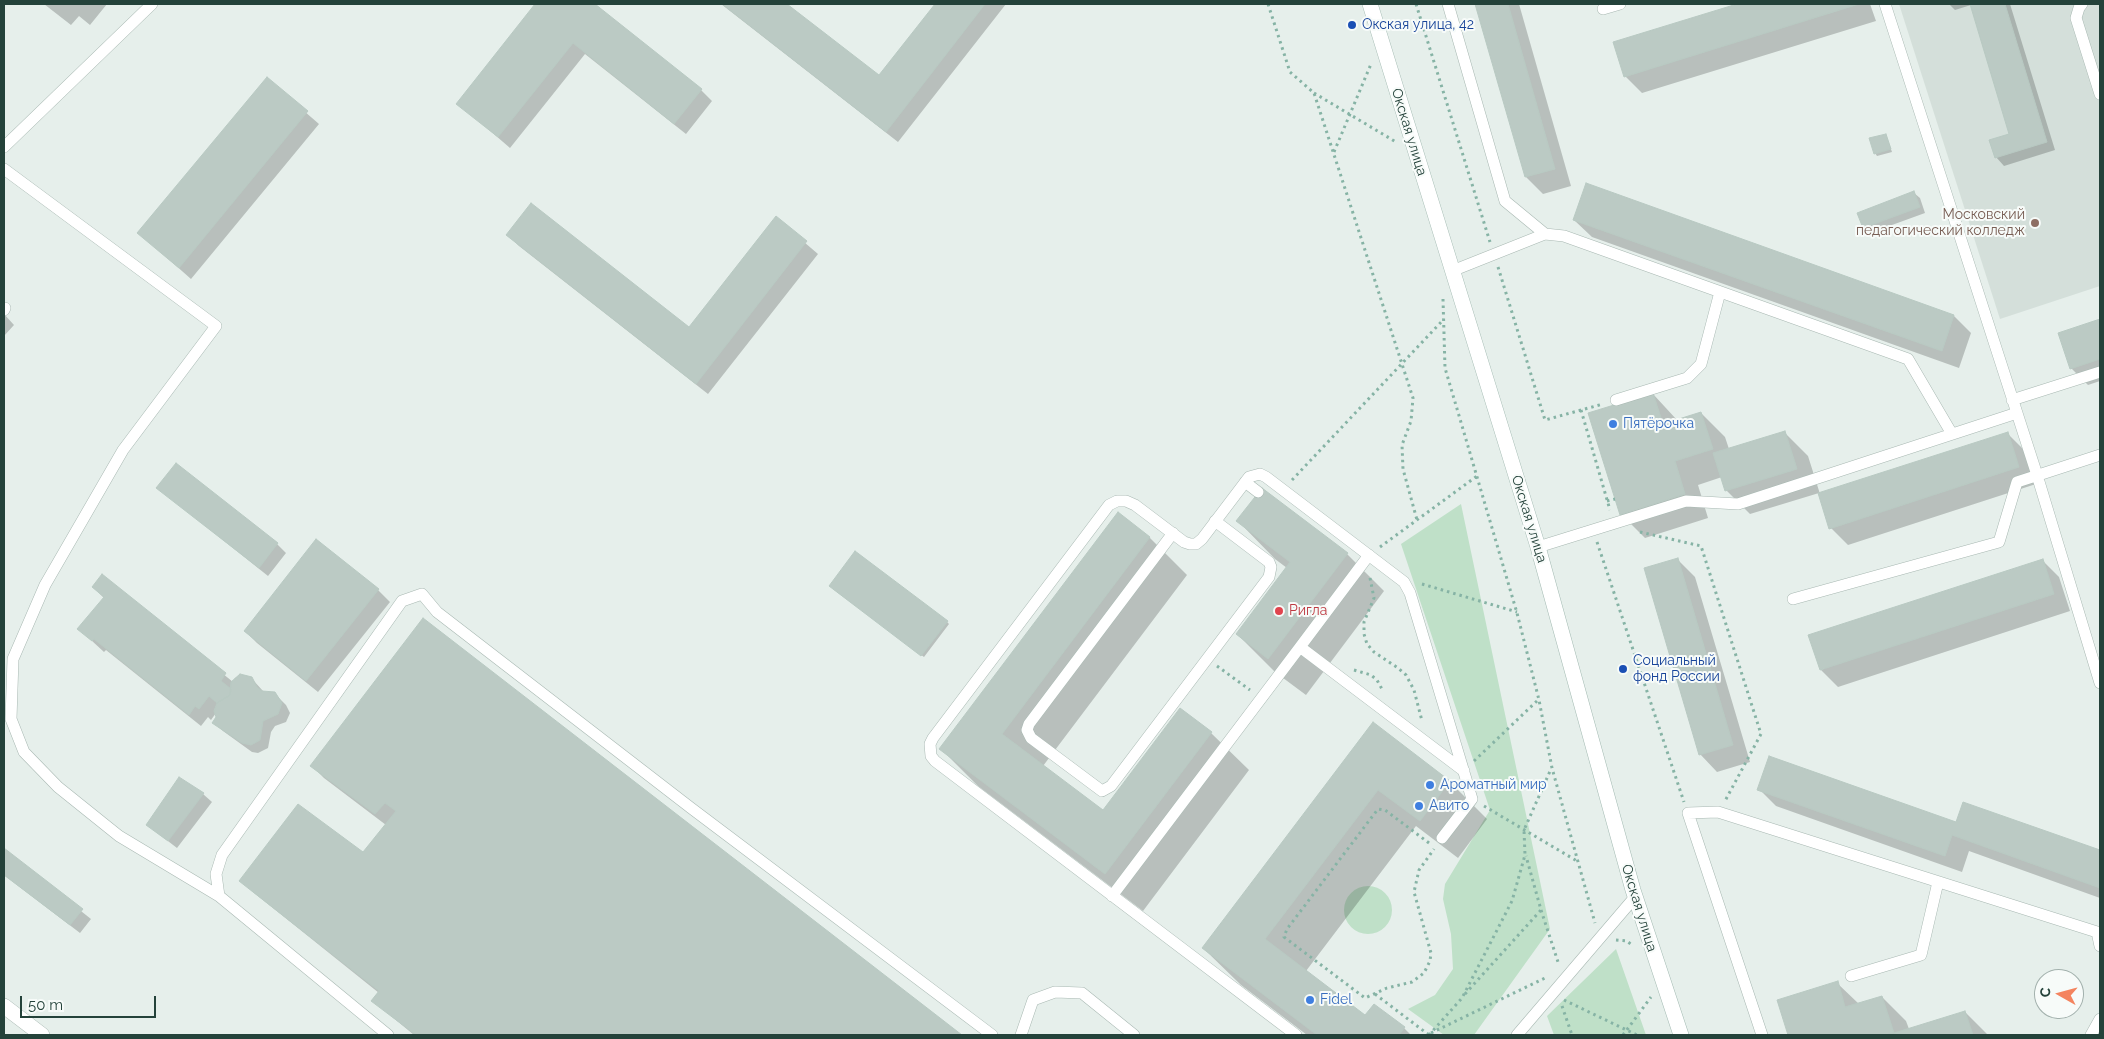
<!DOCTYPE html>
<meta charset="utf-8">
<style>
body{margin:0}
#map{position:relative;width:2104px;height:1039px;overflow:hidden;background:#e6efeb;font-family:Raleway,sans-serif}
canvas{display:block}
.frame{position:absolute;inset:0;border:5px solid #24423a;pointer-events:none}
.north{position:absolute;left:2034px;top:969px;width:50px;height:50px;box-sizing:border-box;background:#f7fbf9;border:1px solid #a3b1ad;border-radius:50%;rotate:277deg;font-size:14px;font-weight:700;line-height:20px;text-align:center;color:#24423a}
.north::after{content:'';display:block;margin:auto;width:18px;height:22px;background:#f4845f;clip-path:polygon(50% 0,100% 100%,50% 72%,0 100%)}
.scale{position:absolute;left:20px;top:996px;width:136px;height:22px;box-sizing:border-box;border:2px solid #24423a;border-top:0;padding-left:6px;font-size:15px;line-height:18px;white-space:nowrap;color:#24423a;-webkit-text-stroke:4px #f7fbf9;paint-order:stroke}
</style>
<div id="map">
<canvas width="2104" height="1039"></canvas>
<div class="frame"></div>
<div class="north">С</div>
<div class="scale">50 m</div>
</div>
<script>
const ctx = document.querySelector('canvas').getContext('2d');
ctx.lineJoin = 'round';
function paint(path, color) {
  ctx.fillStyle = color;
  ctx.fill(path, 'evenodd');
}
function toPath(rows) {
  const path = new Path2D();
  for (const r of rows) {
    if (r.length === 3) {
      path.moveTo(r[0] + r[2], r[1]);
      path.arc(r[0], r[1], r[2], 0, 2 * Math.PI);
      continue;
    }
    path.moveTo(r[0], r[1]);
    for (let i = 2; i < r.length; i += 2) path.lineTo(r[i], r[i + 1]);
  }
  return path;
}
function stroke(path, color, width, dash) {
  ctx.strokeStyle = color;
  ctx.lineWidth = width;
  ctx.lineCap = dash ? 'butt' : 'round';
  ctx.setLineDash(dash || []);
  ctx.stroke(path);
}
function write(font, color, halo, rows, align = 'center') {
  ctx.font = font + ' Raleway,sans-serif';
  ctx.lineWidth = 4;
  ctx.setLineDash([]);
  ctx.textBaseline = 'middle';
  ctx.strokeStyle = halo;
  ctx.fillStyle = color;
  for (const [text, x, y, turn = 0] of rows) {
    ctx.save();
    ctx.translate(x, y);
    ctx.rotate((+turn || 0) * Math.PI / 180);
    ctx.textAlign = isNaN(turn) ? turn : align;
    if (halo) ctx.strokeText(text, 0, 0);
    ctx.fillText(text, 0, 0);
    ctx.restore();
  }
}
paint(toPath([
 [1899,4,2100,4,2100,286,2000,319]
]), '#d4dfda');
paint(toPath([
 [1461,504,1550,929,1474,1035,1444,1035,1408,1009,1435,995,1453,969,1451,934,1443,899,1445,884,1490,810,1401,544],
 [1368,910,24],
 [1616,949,1646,1035,1554,1035,1547,1016]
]), '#bfe0c8');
paint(toPath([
 [44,4,107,4,90,25,79,16,71,25],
 [537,4,593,4,701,90,712,101,686,134,585,54,510,148,458,103],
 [721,4,785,4,879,77,936,4,1006,4,898,142],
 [1476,4,1519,4,1571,186,1543,194,1526,177],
 [1742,4,1870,4,1876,21,1642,93,1625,76,1615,43],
 [1949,4,2010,4,2055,150,2004,166,1996,157,2011,135,1971,5,1955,10],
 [267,79,319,124,191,279,139,233],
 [1886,135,1892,152,1877,156,1875,153],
 [1587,185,1954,316,1971,333,1959,368,1592,237,1574,220],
 [1914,193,1920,198,1925,213,1870,233,1864,228],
 [776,218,818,254,708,394,519,246,508,235,690,329],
 [4,314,14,325,4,336],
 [2100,321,2100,381,2088,385,2071,368,2060,333],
 [1653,394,1677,420,1701,413,1725,437,1729,449,1784,432,1808,456,1820,494,2007,433,2025,451,2036,484,1848,545,1831,528,1819,493,1750,514,1726,490,1722,477,1698,485,1708,518,1645,538,1621,514],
 [158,488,277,544,286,553,268,576],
 [1118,514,1150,538,1187,575,1043,766,1103,812,1181,710,1211,733,1249,770,1143,911,978,786,941,749],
 [1238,521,1347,554,1384,591,1306,695,1275,672,1237,634,1287,568,1275,559],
 [1678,560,1695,577,1750,762,1717,772,1700,754],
 [2042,560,2059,577,2070,611,1838,687,1821,670],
 [103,576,233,682,235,678,244,675,253,680,263,691,277,696,286,705,290,713,286,722,275,726,271,732,268,748,258,753,252,752,223,731,214,723,217,718,216,713,211,720,208,717,201,726,106,650,104,652,79,629,104,598,93,587],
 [833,589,947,622,949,624,924,657],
 [378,590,390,602,318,692,257,643,245,631],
 [423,619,959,1035,414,1035,373,1001,379,993,253,892,241,881,363,854,386,825,324,778,312,766],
 [1373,724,1450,782,1487,819,1458,858,1416,826,1306,971,1366,1017,1404,1028,1411,1035,1307,1035,1241,985,1203,948],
 [1759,789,1957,824,1964,804,2100,852,2100,898,1969,851,1962,872,1776,806],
 [203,794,212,802,177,848,147,825],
 [4,850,91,919,80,933,4,875],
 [1837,983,1859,1004,1882,997,1906,1021,1909,1029,1965,1012,1988,1035,1789,1035,1779,1001]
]), '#0003');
const building = toPath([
 [535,4,595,4,702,89,674,124,573,43,498,137,456,104,535,4],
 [722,4,787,4,879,75,935,4,985,4,886,132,722,4],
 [1475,4,1508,4,1555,169,1525,177,1475,4],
 [1737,4,1859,4,1624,77,1613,42,1737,4],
 [1970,4,2005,4,2047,142,1995,158,1989,140,2009,134,1970,4],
 [267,77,308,111,179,268,137,233,267,77],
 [1886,134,1891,149,1874,154,1869,138,1886,134],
 [1586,183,1954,315,1942,351,1573,220,1586,183],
 [1914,191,1920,207,1863,228,1857,213,1914,191],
 [531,203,689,327,776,216,807,241,696,384,506,235,531,203],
 [2100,319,2100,359,2070,369,2058,333,2100,319],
 [1653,393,1663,424,1701,412,1713,449,1675,461,1685,494,1620,515,1588,413,1653,393],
 [1785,431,1797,469,1725,491,1713,453,1785,431],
 [2008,432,2019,467,1829,529,1818,493,2008,432],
 [176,463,278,543,259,568,156,488,176,463],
 [1262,488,1348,553,1268,659,1236,634,1290,562,1236,521,1262,488],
 [1118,512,1150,537,1002,734,1103,810,1180,708,1212,732,1105,874,939,749,1118,512],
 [316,539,379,589,306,681,244,631,316,539],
 [855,551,948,621,921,656,829,586,855,551],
 [1678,558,1733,745,1699,755,1644,568,1678,558],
 [2043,559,2054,594,1820,670,1808,635,2043,559],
 [102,574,226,673,221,681,231,689,230,695,217,703,209,696,199,709,195,706,189,715,94,639,92,641,77,629,104,597,92,587,102,574],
 [423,618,962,1035,416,1035,371,1001,379,991,239,881,298,804,363,852,396,811,385,803,375,814,310,766,423,618],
 [240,674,252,677,257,687,262,691,275,692,282,703,278,714,263,721,260,740,251,745,242,743,212,723,216,717,214,711,217,703,230,695,231,682,240,674],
 [1373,722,1450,781,1420,821,1378,790,1265,939,1365,1015,1374,1004,1405,1027,1399,1035,1317,1035,1202,948,1373,722],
 [1769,756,1956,822,1963,802,2100,850,2100,888,1952,835,1945,856,1757,790,1769,756],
 [179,777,204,793,168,841,146,825,179,777],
 [4,848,83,909,70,925,4,875,4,848],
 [1838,981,1845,1007,1882,996,1894,1033,1886,1035,1788,1035,1777,1000,1838,981],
 [1965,1011,1973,1035,1895,1035,1894,1033,1965,1011]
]);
paint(building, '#bbcac4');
stroke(building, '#b8c9c2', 1);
const lane = toPath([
 [1448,4,1505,201,1545,234],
 [1885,4,2037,475,2100,683],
 [2082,4,2079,8,2076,18,2100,94],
 [1603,9,1620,4],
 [4,147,152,4],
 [4,169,216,326,123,450,45,585,13,659,11,719,24,752,58,787,119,836,219,896],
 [1452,271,1545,234,1564,236,1908,359,1952,434],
 [4,310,5,308],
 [1616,400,1687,378,1701,364,1720,292],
 [2012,400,2100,372],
 [1245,482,1258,492],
 [1173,533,1029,724,1027,730,1031,738,1102,791,1111,786,1269,577,1271,567,1269,562,1215,521],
 [1538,547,1686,501,1738,504,2017,413],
 [1369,555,1300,647,1464,771],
 [1793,599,1999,542,2017,482,2100,455],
 [1112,896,1300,647],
 [1851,976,1921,955,1938,882],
 [388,1035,219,896,216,874,222,855,402,601,422,594,437,612,691,808,992,1035],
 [1021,1035,1033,1000,1055,992,1082,993,1134,1035],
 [1296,1035,935,761,931,756,930,744,933,738,1109,505,1117,501,1126,501,1135,505,1184,542,1190,544,1196,544,1202,539,1249,477,1260,474,1266,477,1404,582,1410,593,1472,799,1442,838],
 [1517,1035,1635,897],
 [1762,1035,1688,813,1718,812,2097,932,2100,946],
 [2091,1035,2100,1019]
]);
const street = toPath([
 [4,1006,42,1035]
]);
const secondary = toPath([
 [1370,4,1538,547,1633,890,1681,1035]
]);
stroke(lane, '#a8b8b2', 12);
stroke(street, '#a8b8b2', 16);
stroke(secondary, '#a4bbb3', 16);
stroke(toPath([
 [1268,4,1290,72,1314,93,1413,398,1411,421,1402,445,1403,469,1417,520],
 [1416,4,1490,242],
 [1314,93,1396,142],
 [1334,152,1371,64],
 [1498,267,1545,420,1603,404],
 [1443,299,1445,368,1517,613,1539,700,1552,768,1595,923],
 [1581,410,1610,510],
 [1292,480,1444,319],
 [1607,501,1615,499],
 [1640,532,1701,546,1761,734,1725,801],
 [1597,542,1684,802],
 [1380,547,1477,476],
 [1370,578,1374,598,1364,622,1364,634,1367,644,1374,652,1398,668,1406,675,1414,690,1422,721],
 [1422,584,1517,612],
 [1217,666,1250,690],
 [1354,670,1371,675,1377,680,1383,691],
 [1474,761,1538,700],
 [1484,806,1577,861],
 [1429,843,1385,810,1378,809,1287,929,1284,937,1365,998,1387,988,1412,982,1424,973,1430,961,1431,953,1414,892,1419,870,1434,849],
 [1541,910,1559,965],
 [1616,940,1627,941,1633,946],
 [1375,994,1429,1035],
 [1465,994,1541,910,1526,856],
 [1564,1000,1637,1035],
 [1562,1006,1572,1035],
 [1431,1033,1545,978],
 [1429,1035,1462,998,1512,901,1525,855,1524,830,1551,769],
 [1623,1035,1651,997]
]), '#86b3a5', 3, [2.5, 4]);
stroke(lane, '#fff', 11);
stroke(street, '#fff', 15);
stroke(secondary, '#fff', 15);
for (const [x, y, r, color] of [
 [1352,25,5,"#1a4fb4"],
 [2035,223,5,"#8d6e63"],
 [1613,424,5,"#3f7fe0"],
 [1279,611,5,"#e0444e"],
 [1623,669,5,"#1a4fb4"],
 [1430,785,5,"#3f7fe0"],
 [1419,806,5,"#3f7fe0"],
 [1310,1000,5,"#3f7fe0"]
]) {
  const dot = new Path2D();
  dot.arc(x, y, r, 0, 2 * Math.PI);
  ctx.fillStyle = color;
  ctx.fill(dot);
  stroke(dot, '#f7fbf9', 2);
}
write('14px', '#164399', '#f7fbf9', [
 ["Окская улица, 42",1362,25],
 ["Социальный",1633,661],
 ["фонд России",1633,677]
], 'left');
write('14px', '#24423a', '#f7fbf9', [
 ["Окская улица",1409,132,73],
 ["Окская улица",1529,519,73],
 ["Окская улица",1639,908,73]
]);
write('14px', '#785e54', '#f7fbf9', [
 ["Московский",2025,215],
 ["педагогический колледж",2025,231]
], 'right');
write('14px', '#366cbe', '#f7fbf9', [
 ["Пятёрочка",1623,424],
 ["Ароматный мир",1440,785],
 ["Авито",1429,806],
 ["Fidel",1320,1000]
], 'left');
write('14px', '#be3a42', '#f7fbf9', [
 ["Ригла",1289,611]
], 'left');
</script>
